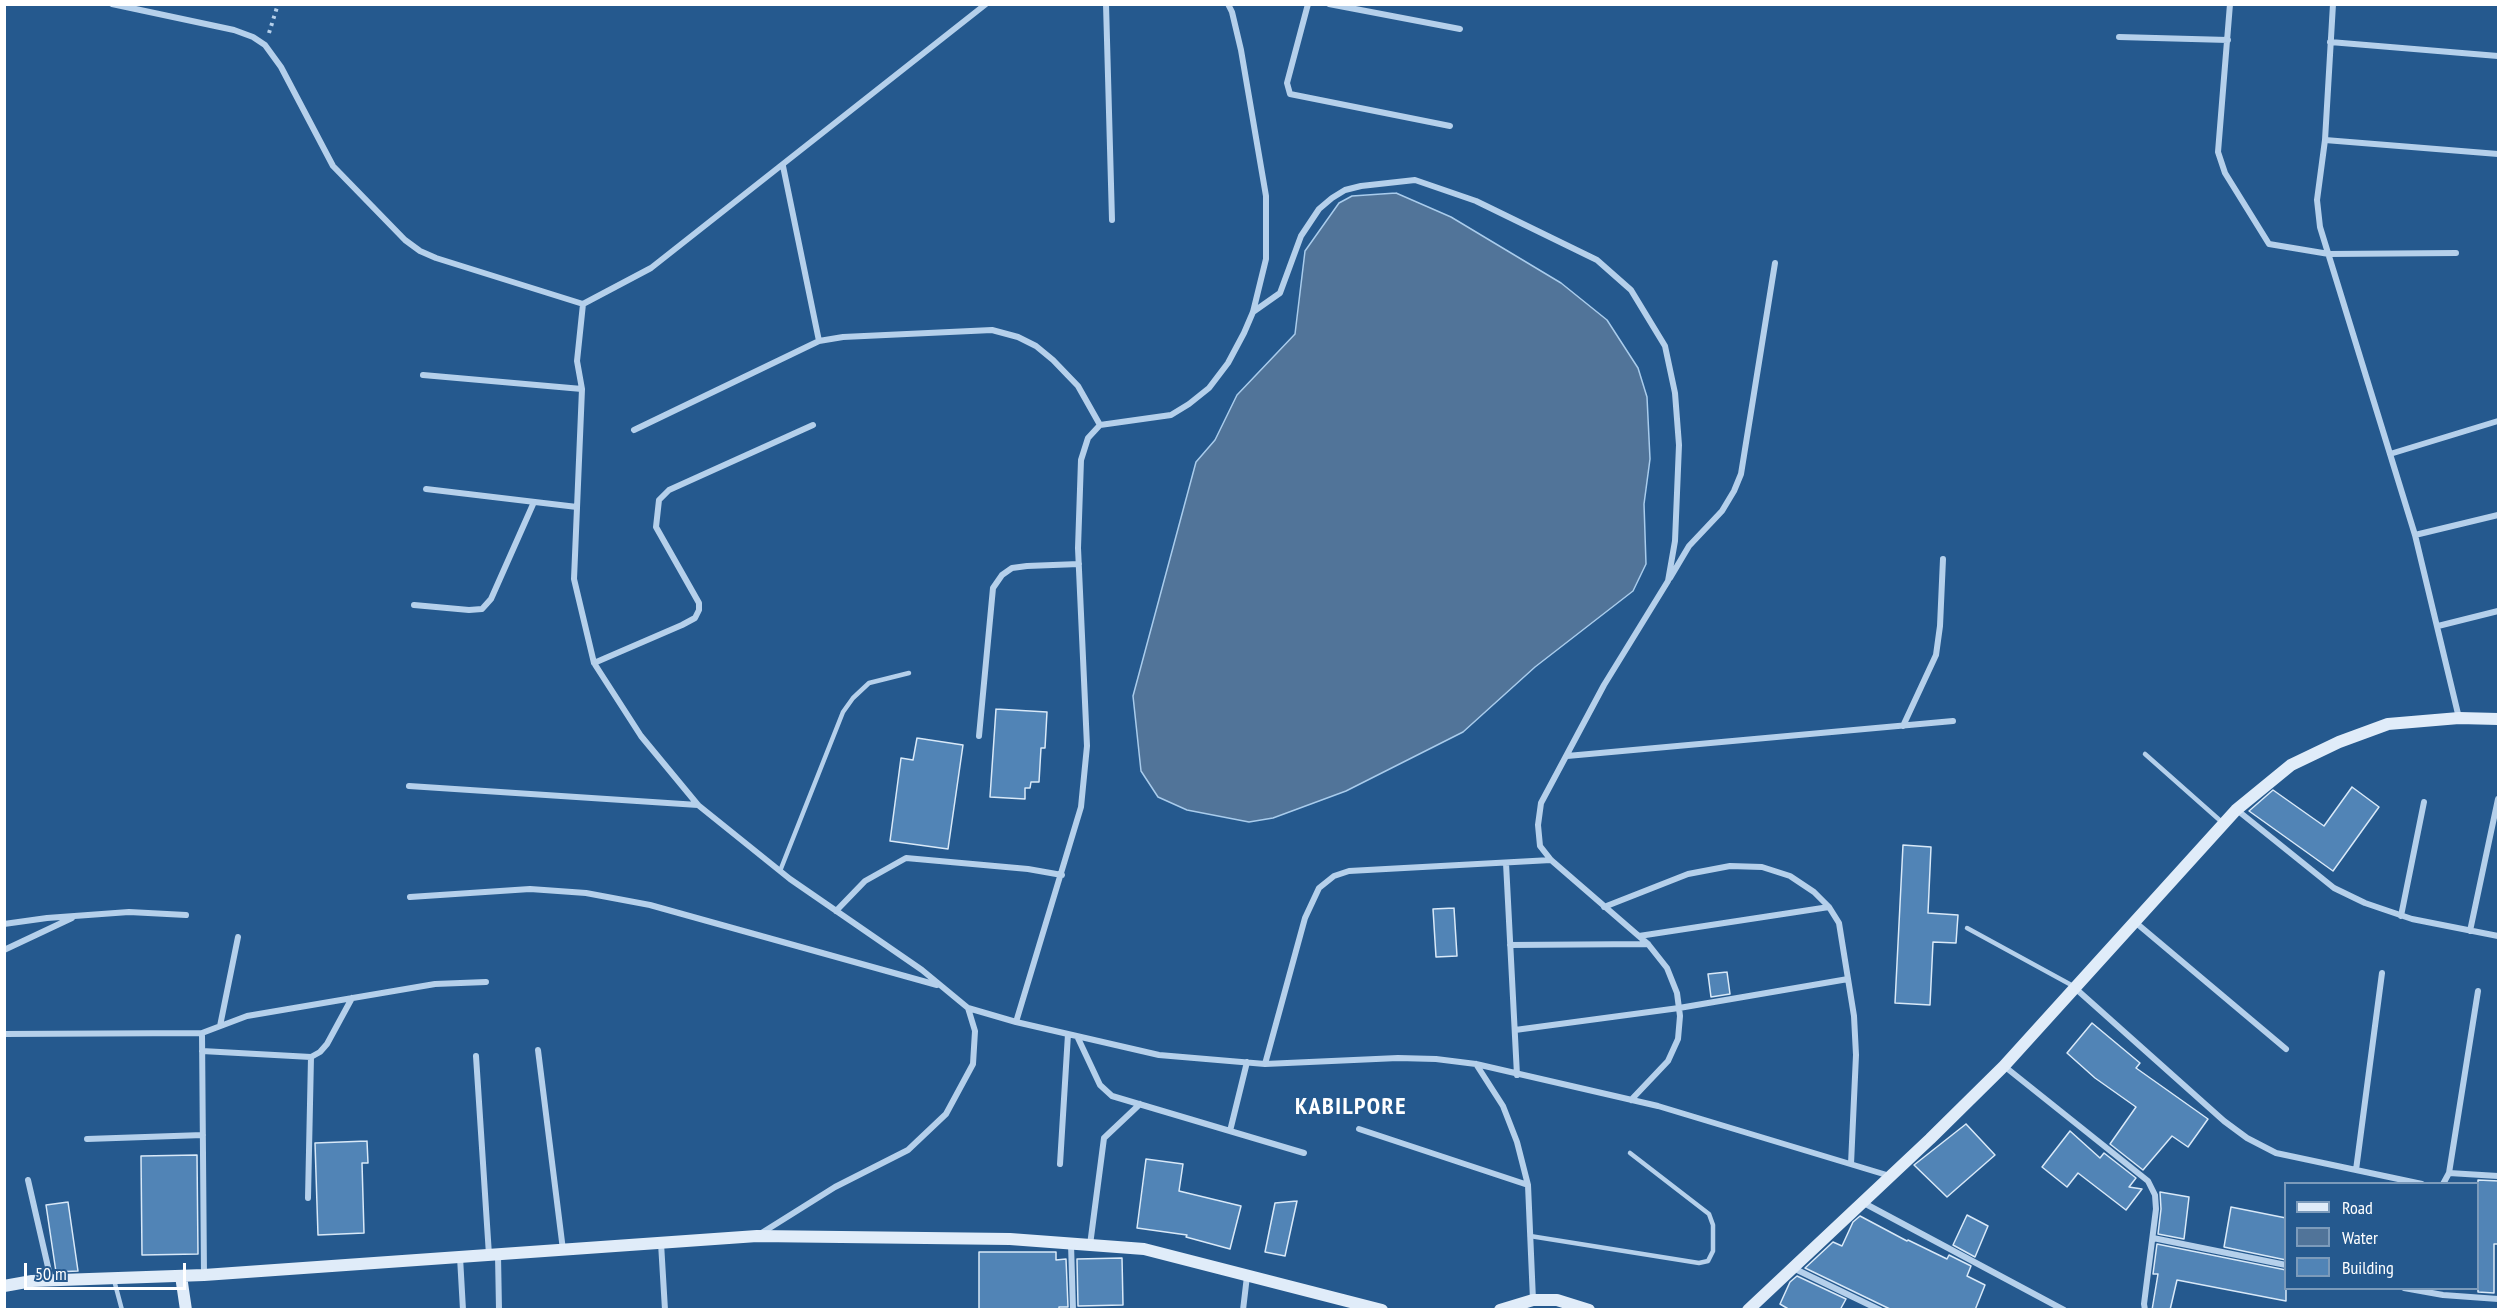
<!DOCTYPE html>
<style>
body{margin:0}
#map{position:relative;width:2503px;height:1314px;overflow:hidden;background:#25598e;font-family:"PT Sans Narrow",sans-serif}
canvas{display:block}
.frame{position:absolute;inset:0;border:6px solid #fff;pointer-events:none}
.legend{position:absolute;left:2284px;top:1182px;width:195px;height:108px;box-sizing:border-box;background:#25598e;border:2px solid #7c9bbb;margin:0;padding:8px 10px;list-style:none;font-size:18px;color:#fff}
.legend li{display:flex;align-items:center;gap:12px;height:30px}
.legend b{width:30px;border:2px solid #7c9bbb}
.scale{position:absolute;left:24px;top:1263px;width:162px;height:27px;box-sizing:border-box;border:3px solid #fff;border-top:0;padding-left:8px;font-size:18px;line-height:21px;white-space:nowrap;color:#fff;-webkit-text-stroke:4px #25598e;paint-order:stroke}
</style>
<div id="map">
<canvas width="2503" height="1314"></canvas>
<div class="frame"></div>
<ul class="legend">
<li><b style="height:8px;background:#e0ecf9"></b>Road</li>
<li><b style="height:16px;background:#517499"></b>Water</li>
<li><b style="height:16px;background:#5184b6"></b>Building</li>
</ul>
<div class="scale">50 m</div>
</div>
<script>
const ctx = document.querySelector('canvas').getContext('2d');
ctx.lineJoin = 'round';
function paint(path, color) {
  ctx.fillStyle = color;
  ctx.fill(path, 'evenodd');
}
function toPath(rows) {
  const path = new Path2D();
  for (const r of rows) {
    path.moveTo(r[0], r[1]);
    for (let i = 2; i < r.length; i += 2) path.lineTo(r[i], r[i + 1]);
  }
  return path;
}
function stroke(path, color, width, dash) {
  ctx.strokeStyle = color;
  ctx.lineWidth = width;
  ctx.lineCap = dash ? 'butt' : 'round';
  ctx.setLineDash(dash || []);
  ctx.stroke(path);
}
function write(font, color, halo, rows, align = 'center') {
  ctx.font = font + ' "PT Sans Narrow",sans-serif';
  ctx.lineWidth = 4.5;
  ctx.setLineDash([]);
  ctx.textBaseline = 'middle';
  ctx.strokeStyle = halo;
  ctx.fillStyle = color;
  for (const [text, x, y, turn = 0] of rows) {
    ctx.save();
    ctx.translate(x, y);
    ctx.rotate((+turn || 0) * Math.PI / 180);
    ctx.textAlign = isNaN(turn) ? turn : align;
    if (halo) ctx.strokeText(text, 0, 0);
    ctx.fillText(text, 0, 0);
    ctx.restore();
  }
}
const water = toPath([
 [1396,193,1451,217,1561,283,1607,320,1638,368,1647,397,1650,459,1644,504,1646,564,1633,591,1535,667,1463,732,1346,791,1273,818,1249,822,1187,810,1158,797,1141,771,1133,696,1196,462,1215,440,1237,395,1295,334,1305,251,1339,203,1352,196,1396,193]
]);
paint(water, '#517499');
stroke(water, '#a9ccec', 1.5);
const building = toPath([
 [996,709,1047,712,1045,748,1041,748,1039,782,1031,782,1030,788,1025,788,1025,799,990,797,996,709],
 [917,738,963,745,948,849,890,841,901,758,913,760,917,738],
 [2352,787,2379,807,2333,871,2249,811,2273,790,2324,826,2352,787],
 [1903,845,1931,847,1928,913,1958,915,1956,943,1933,942,1930,1005,1895,1003,1903,845],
 [1454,908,1457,956,1436,957,1433,909,1454,908],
 [1727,972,1730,994,1711,997,1708,974,1727,972],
 [2092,1023,2140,1063,2136,1068,2208,1119,2188,1147,2172,1136,2143,1170,2110,1144,2136,1107,2095,1078,2067,1053,2092,1023],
 [1966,1124,1995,1155,1947,1197,1914,1165,1966,1124],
 [2070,1131,2100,1158,2104,1153,2136,1178,2129,1187,2142,1189,2126,1210,2078,1173,2067,1187,2042,1167,2070,1131],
 [367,1141,368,1163,362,1163,364,1233,318,1235,315,1143,367,1141],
 [197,1155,198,1254,142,1255,141,1156,197,1155],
 [1146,1159,1183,1164,1179,1191,1241,1206,1230,1249,1186,1237,1187,1235,1137,1228,1146,1159],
 [2478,1180,2499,1181,2499,1244,2494,1244,2494,1293,2478,1292,2478,1180],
 [2160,1192,2189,1197,2184,1239,2158,1234,2161,1209,2160,1192],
 [1297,1201,1285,1256,1265,1252,1275,1203,1297,1201],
 [68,1202,78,1271,56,1272,46,1205,68,1202],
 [2231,1207,2286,1218,2286,1260,2224,1247,2231,1207],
 [1967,1215,1988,1226,1975,1257,1953,1245,1967,1215],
 [1860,1216,1907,1241,1908,1240,1947,1259,1949,1255,1971,1266,1967,1276,1985,1285,1975,1310,1892,1310,1805,1268,1833,1242,1842,1246,1853,1222,1860,1216],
 [2157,1244,2286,1270,2286,1301,2177,1280,2170,1310,2152,1310,2158,1274,2153,1274,2157,1244],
 [979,1252,1056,1252,1056,1260,1066,1259,1068,1307,1059,1307,1059,1310,979,1310,979,1252],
 [1122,1258,1123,1305,1078,1306,1077,1259,1122,1258],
 [1797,1276,1846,1299,1840,1310,1790,1310,1780,1304,1790,1282,1797,1276]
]);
paint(building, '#5184b6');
stroke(building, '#d9e9f8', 1.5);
stroke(toPath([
 [269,33,278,4]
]), '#b5d0eb', 4, [3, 4.5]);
stroke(toPath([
 [2145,754,2224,824],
 [780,871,843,712,853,698,869,683,909,673],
 [1967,928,2075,987],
 [1530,1236,1699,1263,1708,1261,1713,1251,1713,1225,1709,1214,1630,1153],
 [114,1280,122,1310]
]), '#b5d0eb', 4.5);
stroke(toPath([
 [112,4,234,30,253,37,265,45,281,67,333,166,405,240,420,251,436,258,583,304],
 [1106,4,1112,220],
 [1308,4,1287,83,1290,94,1450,126],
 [1329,4,1460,29],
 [2230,4,2218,152,2225,173,2269,244,2329,254,2456,253],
 [2333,4,2325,140,2317,200,2320,227,2415,535,2459,718],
 [2119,37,2228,40],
 [2330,42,2498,56],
 [2325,140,2498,154],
 [783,166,819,341],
 [1253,312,1280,293,1301,236,1319,209,1332,198,1345,190,1361,186,1415,180,1476,201,1597,260,1631,290,1665,346,1675,393,1679,445,1675,541,1668,581,1604,685,1541,803,1538,825,1540,846,1551,860,1648,944,1667,968,1677,993,1680,1016,1678,1039,1668,1061,1631,1100],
 [423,375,582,389],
 [634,430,819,341,843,337,992,330,1018,337,1036,346,1053,360,1078,386,1100,425],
 [2390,454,2498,421],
 [426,489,577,507],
 [2415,535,2498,515],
 [1670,578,1689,546,1722,511,1734,491,1741,474,1775,263],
 [414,605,469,610,482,609,491,599,534,502],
 [2438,626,2498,611],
 [594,663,682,625,695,618,699,610,699,603,656,527,659,500,669,490,813,425],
 [1903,726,1936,655,1940,626,1943,559],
 [979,736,993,588,1002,575,1012,568,1027,566,1079,564],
 [1567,756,1953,721],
 [409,786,698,805],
 [2237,810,2334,888,2365,903,2412,919,2498,936],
 [1506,863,1517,1075],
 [410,897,530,889,586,893,650,905,937,985],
 [1604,907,1688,874,1730,866,1762,867,1790,876,1814,892,1829,907,1839,923,1854,1016,1856,1055,1851,1164],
 [836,911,865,881,906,858,1028,869,1062,875],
 [2401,916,2424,802],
 [2135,922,2286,1049],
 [4,924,47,918,129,912,186,915],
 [2470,931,2498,799],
 [1639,936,1829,907],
 [1510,945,1648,944],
 [4,950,72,918],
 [2075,988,2224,1121,2247,1138,2276,1153,2422,1184],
 [968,1008,1016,1022,1159,1055,1265,1064,1398,1058,1436,1059,1476,1064,1658,1106,1890,1176],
 [1016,1022,1081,807,1087,746,1078,548,1081,460,1088,438,1100,425,1171,415,1189,404,1209,388,1228,363,1244,333,1253,312,1266,259,1266,196,1241,50,1232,12,1228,4],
 [220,1026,238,937],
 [1515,1030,1679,1008,1848,979],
 [202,1033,204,1275],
 [4,1034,202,1033,247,1016,435,984,486,982],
 [1077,1036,1100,1085,1112,1096,1304,1153],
 [538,1050,563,1250],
 [202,1051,311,1057,320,1052,327,1044,352,998],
 [476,1056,489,1255],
 [1265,1064,1305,918,1319,888,1334,876,1349,871,1551,860],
 [1476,1064,1503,1106,1517,1142,1528,1185,1533,1300],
 [2004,1066,2148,1181,2155,1195,2156,1209,2144,1304,2145,1310],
 [1359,1129,1528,1185],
 [1230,1131,1247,1062],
 [87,1139,203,1135],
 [1060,1164,1068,1034],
 [2356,1170,2382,973],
 [2449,1173,2498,1176],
 [28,1180,51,1280],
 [2443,1184,2449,1173,2478,991],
 [308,1198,311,1057],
 [1862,1202,2064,1310],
 [760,1234,835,1187,908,1150,946,1114,973,1064,975,1031,968,1008,922,970,790,879,698,805,641,736,594,663,574,579,582,389,577,361,583,304,651,268,986,4],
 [2153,1238,2286,1265],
 [661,1243,665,1310],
 [1071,1244,1073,1310],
 [1090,1245,1104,1138,1140,1104],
 [498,1255,499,1310],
 [460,1257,463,1310],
 [1793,1268,1880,1310],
 [2404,1288,2443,1295,2498,1299],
 [1243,1310,1247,1276]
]), '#b5d0eb', 6);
stroke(toPath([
 [181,1276,186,1310],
 [4,1286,32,1281,204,1275,757,1236,1010,1239,1144,1249,1382,1310],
 [1500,1310,1533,1300,1557,1300,1589,1310],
 [1748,1310,1930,1139,2004,1066,2236,810,2291,765,2339,742,2388,724,2459,718,2498,719]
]), '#e0ecf9', 12);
ctx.letterSpacing = '1.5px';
write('bold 24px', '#fff', '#25598e', [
 ["KABILPORE",1351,1107]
]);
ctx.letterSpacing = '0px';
</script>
